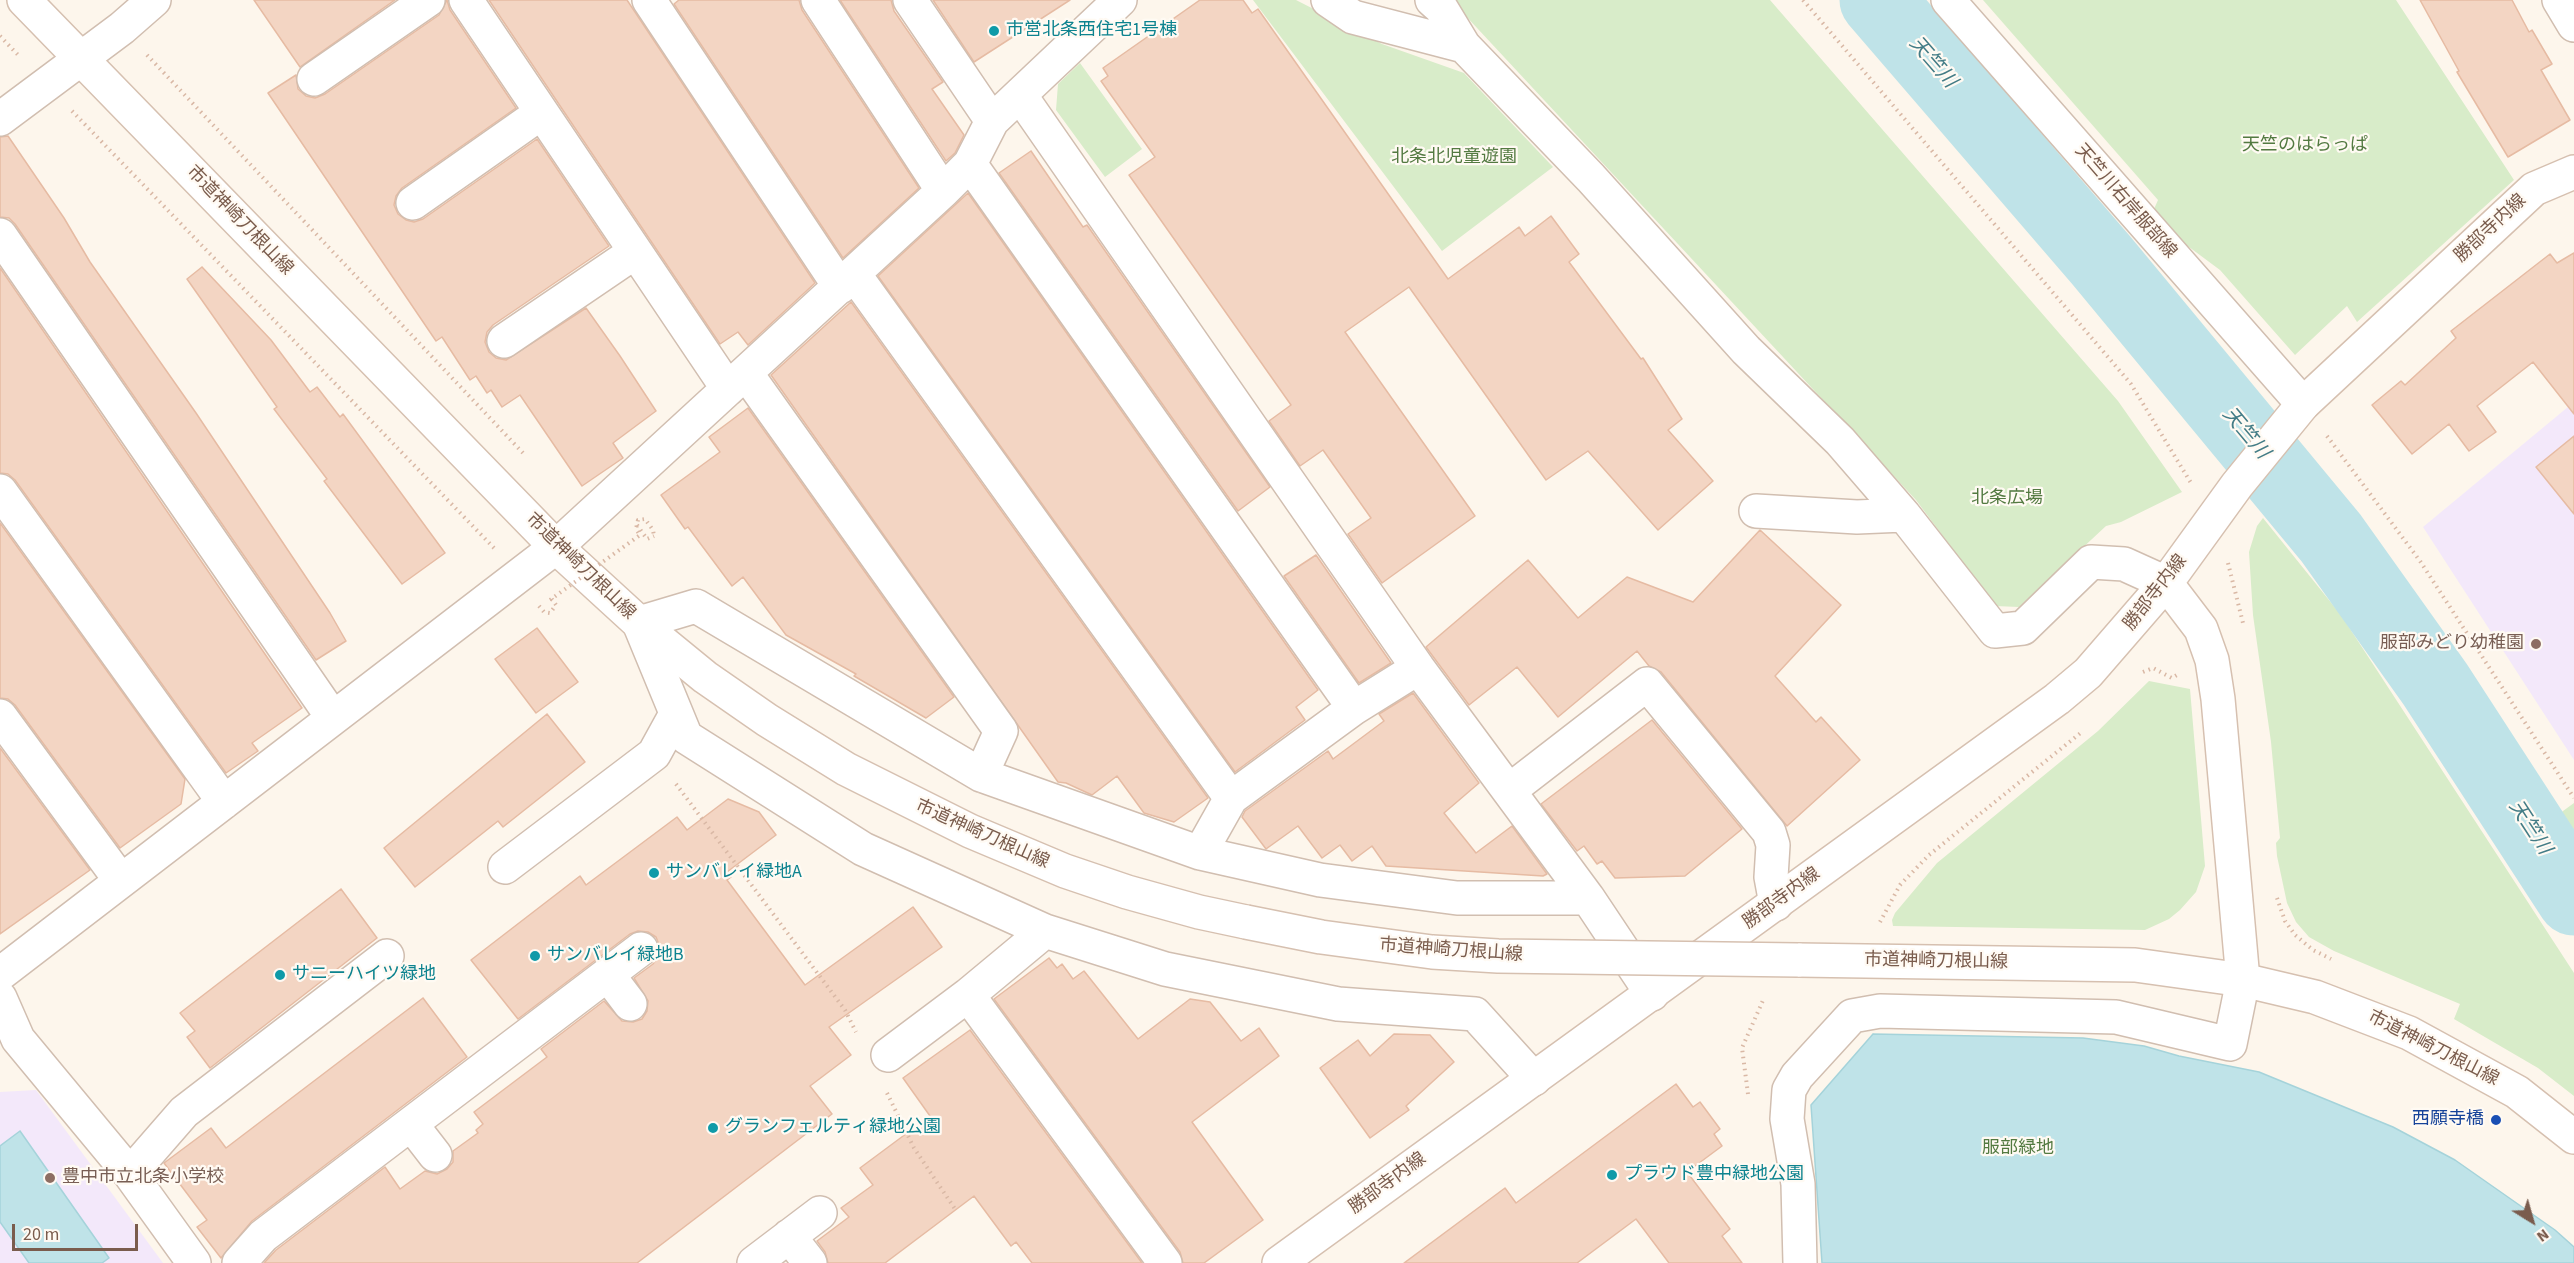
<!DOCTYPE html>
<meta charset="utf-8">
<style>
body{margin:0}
#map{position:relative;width:2574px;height:1263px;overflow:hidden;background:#fdf6ec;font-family:"Source Sans 3",sans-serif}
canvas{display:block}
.north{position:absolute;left:2502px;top:1191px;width:60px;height:60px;-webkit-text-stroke:4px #fffaf3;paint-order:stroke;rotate:143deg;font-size:16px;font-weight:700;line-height:24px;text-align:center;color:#7a5c4d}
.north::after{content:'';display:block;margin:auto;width:21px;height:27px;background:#7a5c4d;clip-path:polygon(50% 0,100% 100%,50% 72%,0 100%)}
.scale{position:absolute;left:12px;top:1224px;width:126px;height:27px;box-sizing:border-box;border:3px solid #7a5c4d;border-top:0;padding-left:8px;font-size:18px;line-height:21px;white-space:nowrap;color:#7a5c4d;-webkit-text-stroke:4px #fffaf3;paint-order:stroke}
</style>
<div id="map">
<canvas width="2574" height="1263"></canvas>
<div class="north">N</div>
<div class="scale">20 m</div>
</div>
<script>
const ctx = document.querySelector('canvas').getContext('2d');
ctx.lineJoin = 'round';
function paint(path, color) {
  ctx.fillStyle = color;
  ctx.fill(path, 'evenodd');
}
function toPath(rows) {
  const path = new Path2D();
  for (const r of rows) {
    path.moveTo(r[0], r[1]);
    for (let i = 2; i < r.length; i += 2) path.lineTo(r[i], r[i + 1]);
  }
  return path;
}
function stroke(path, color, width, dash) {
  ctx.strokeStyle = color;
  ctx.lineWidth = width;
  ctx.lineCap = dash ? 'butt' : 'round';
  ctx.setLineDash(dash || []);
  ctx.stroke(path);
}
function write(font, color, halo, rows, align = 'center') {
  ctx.font = font + ' "Source Sans 3","Noto Sans JP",sans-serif';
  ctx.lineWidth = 4.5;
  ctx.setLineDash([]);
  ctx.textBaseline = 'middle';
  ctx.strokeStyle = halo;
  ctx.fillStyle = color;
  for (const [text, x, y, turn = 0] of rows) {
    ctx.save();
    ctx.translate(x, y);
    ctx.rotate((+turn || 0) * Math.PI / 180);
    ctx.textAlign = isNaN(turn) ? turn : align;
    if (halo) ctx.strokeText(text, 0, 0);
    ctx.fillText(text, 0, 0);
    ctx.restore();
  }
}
paint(toPath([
 [2574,402,2574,760,2423,527],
 [36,1090,163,1263,0,1263,0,1092]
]), '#f3e8fa');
paint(toPath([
 [1253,0,1296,0,1382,44,1464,73,1553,167,1442,251],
 [1451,0,1770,0,2118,401,2182,492,2121,522,2106,526,2019,607,1995,606,1916,500],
 [1983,0,2396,0,2514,180,2357,322,2347,306,2295,355,2220,270,2150,218,2158,200],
 [1080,63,1142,149,1105,177,1056,110,1058,84],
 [2263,518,2341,615,2574,973,2574,1096,2538,1068,2454,1019,2460,1004,2334,951,2309,937,2296,922,2287,903,2277,856,2276,843,2280,838,2271,742,2253,615,2249,552,2257,526],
 [2149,681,2190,689,2205,866,2196,892,2180,910,2169,919,2145,930,1893,926,1892,920,1895,913,1937,863,2098,731],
 [2574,803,2574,853,2552,819]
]), '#d8ecc9');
const water = toPath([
 [1873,1034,2083,1038,2144,1046,2179,1056,2259,1072,2393,1127,2455,1160,2555,1230,2574,1247,2574,1263,1822,1263,1811,1105,1873,1034],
 [20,1131,109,1258,102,1263,29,1263,0,1222,0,1146,20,1131]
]);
paint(water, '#bfe3e8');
stroke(water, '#a5d3da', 1.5);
stroke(toPath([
 [1877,0,2101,260,2331,538,2435,684,2574,898]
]), '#bfe3e8', 75);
const building = toPath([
 [254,0,395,0,300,67,254,0],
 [447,0,450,10,516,108,402,188,396,196,394,205,398,214,406,220,414,222,423,219,537,139,609,246,493,325,487,332,485,342,489,352,496,358,506,360,586,308,620,356,656,411,613,443,623,458,582,486,520,395,502,407,491,390,487,393,476,376,470,380,442,337,436,341,268,93,296,75,298,89,306,96,315,98,325,94,439,15,447,0],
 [489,0,627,0,815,283,748,345,738,332,720,344,489,0],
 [679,0,799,0,802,10,919,188,843,258,674,4,679,0],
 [840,0,891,0,894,11,943,82,932,89,964,135,955,153,946,161,840,0],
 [933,0,1070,0,974,62,933,0],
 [1200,0,1243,0,1252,13,1258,9,1448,279,1519,227,1525,236,1551,216,1579,254,1569,262,1641,359,1643,358,1682,419,1668,430,1713,481,1658,530,1588,451,1546,480,1409,287,1345,332,1475,516,1382,583,1348,534,1371,518,1323,450,1300,466,1269,421,1291,405,1129,175,1155,157,1101,81,1108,76,1103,68,1200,0],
 [2420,0,2512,0,2529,32,2532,30,2552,64,2541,70,2570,120,2508,157,2457,72,2459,71,2420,0],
 [8,136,64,218,90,262,196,413,330,613,346,641,316,660,15,224,9,218,0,217,0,137,8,136],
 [1031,151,1083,227,1087,225,1270,487,1238,511,999,173,1031,151],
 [968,193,1318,690,1296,707,1305,720,1235,772,878,276,968,193],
 [2574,253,2574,414,2533,362,2477,406,2496,432,2469,451,2449,424,2412,454,2372,405,2401,381,2405,385,2456,338,2451,331,2550,254,2557,263,2574,253],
 [202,267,271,340,310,392,317,387,340,417,343,414,445,553,402,584,324,481,327,479,274,409,277,407,187,279,202,267],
 [0,268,302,708,252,743,258,751,226,773,15,480,8,474,0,473,0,268],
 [851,302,1208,798,1174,822,1144,813,1117,776,1092,795,1066,783,1058,782,771,375,851,302],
 [748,408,954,697,926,718,854,676,856,674,786,635,743,577,732,586,688,527,685,529,661,495,720,452,709,437,748,408],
 [2574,436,2574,514,2536,467,2574,436],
 [0,523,185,779,181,804,120,848,15,705,8,699,0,698,0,523],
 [1760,530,1841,605,1775,676,1816,722,1821,717,1860,760,1787,826,1661,672,1649,666,1637,651,1558,717,1517,667,1469,705,1426,647,1528,560,1578,618,1627,577,1693,602,1760,530],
 [1316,555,1391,663,1359,683,1284,576,1316,555],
 [537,628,578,682,536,713,495,659,537,628],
 [1413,693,1479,783,1444,813,1476,853,1512,826,1547,874,1543,876,1386,866,1372,846,1352,861,1340,845,1322,858,1298,826,1266,849,1242,817,1245,811,1328,751,1333,759,1384,721,1379,714,1413,693],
 [547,714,585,762,503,827,498,821,415,887,384,848,547,714],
 [1652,720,1742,829,1685,876,1615,878,1602,861,1597,864,1584,846,1577,851,1541,804,1652,720],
 [0,748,90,870,0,934,0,748],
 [728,799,759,812,776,835,727,872,731,877,727,880,805,985,913,907,942,947,829,1027,851,1055,810,1086,832,1114,637,1263,264,1263,276,1250,385,1167,400,1189,425,1171,437,1174,447,1169,453,1162,453,1151,478,1133,476,1130,483,1124,474,1112,547,1057,541,1049,604,1001,622,1021,633,1022,642,1019,647,1011,648,1001,634,978,653,964,658,957,660,947,656,937,648,932,638,931,630,934,518,1019,471,960,580,876,586,885,677,817,687,830,728,799],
 [341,889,377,938,210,1068,187,1037,195,1031,180,1013,341,889],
 [1049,958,1057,968,1062,964,1073,979,1084,971,1138,1039,1190,999,1210,1002,1241,1041,1259,1028,1279,1056,1192,1122,1263,1220,1204,1263,1183,1263,1180,1252,994,999,1049,958],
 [423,998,467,1057,252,1221,221,1258,197,1227,207,1220,164,1163,211,1128,226,1148,423,998],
 [970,1030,1142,1263,1032,1263,1016,1242,1011,1246,974,1196,885,1263,828,1263,825,1252,817,1241,849,1217,841,1208,873,1185,860,1168,930,1116,903,1078,970,1030],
 [1394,1034,1430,1035,1454,1062,1406,1106,1409,1110,1370,1138,1320,1068,1358,1040,1370,1056,1394,1034],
 [1676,1084,1693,1107,1700,1102,1720,1129,1714,1134,1722,1146,1687,1172,1730,1229,1722,1236,1742,1263,1669,1263,1636,1219,1577,1263,1404,1263,1505,1188,1516,1203,1676,1084]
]);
paint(building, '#f3d5c3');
stroke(building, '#e6bba3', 1.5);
const street = toPath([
 [466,0,728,389],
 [649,0,840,287],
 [818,0,943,191],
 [910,0,992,121],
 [1328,0,1353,17,1464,46],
 [1432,0,1441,8,1464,46,1591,178,1746,350,1840,441,1904,515,1995,631,2023,628,2091,562,2124,564,2166,583],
 [1948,0,2303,404],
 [2559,0,2574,25],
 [314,79,428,0],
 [1020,95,1418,668,1588,898],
 [0,119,122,28,154,0],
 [970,164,1354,708],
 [413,203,541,113],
 [0,235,333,718],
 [854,274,1231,798],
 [504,341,635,252],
 [746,373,1001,731,981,775],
 [0,491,224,802],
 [1756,511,1857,517,1904,515],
 [0,716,121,881],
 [1510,790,1647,684,1769,832,1773,845,1771,877,1776,904],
 [1200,853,1231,798,1354,708,1418,668],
 [505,867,654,754,676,714],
 [0,974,556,547,943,191,970,164,992,121,1120,0],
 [608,975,630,1004],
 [968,995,1165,1263],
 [0,998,18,1039,130,1174,194,1263],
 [888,1055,968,995,1045,931],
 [1534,1079,1475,1014,1338,1004,1165,969,1045,931,863,849,686,737,639,623,696,606,981,775,1200,853,1320,880,1457,898,1588,898,1652,994],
 [411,1124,435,1155],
 [130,1174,184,1112,387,956],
 [789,1236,810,1263],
 [239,1263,263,1236,641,949],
 [754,1263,820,1213],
 [1800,1263,1798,1184,1787,1119,1789,1090,1797,1076,1852,1016,1880,1011,2116,1017,2230,1044,2243,980]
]);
const secondary = toPath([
 [24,0,556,547,639,623,705,677,767,720,846,769,970,831,1065,871,1127,892,1199,912,1246,922],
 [2166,583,2201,629,2212,660,2218,699,2243,980,2315,997,2409,1033,2517,1092,2574,1137],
 [1798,960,2135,965,2243,980],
 [1279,1263,2057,699,2088,673,2166,583,2237,485,2303,404,2534,189,2574,172]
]);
stroke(street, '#d1beb0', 36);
stroke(secondary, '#d6c0b0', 36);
stroke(toPath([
 [1803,0,2131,384,2191,483],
 [0,36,19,56],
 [147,55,523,453],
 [72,111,494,548],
 [2327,436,2420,561,2574,798],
 [637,525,647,539,654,536],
 [2228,563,2243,623],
 [539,606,544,612,550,613,556,605,551,598],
 [2143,672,2153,668,2172,678,2177,675],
 [676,784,845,1010,856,1032],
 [2277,898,2285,921,2295,935,2313,950,2331,959],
 [1880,922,1900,885,1929,855,2083,731],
 [887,1093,914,1148,955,1209],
 [1748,1094,1742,1048,1764,998]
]), '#d9b8a5', 4, [1.5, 4.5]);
stroke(street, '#fff', 33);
stroke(secondary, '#fff', 33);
const secondaryBridge = toPath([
 [1246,922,1321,937,1432,952,1498,956,1798,960]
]);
stroke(secondaryBridge, '#d6c0b0', 36, []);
stroke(toPath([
 [550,600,640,535,636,529,638,520,645,519,653,530,654,536]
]), '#d9b8a5', 4, [1.5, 4.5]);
stroke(secondaryBridge, '#fff', 33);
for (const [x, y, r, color] of [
 [994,31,6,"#0f9aa8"],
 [2536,644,6,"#8d6e63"],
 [654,873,6,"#0f9aa8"],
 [535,956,6,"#0f9aa8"],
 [280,975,6,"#0f9aa8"],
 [2496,1120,6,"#1a4fb4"],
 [713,1128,6,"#0f9aa8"],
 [1612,1175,6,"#0f9aa8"],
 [50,1178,6,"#8d6e63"]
]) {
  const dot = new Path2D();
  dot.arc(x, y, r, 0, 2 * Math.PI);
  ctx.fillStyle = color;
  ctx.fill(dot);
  stroke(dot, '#fffaf3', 2);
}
write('18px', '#0d838f', '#fffaf3', [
 ["市営北条西住宅1号棟",1006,31],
 ["サンバレイ緑地A",666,873],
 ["サンバレイ緑地B",547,956],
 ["サニーハイツ緑地",292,975],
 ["グランフェルティ緑地公園",725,1128],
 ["プラウド豊中緑地公園",1624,1175]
], 'left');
write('18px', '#537a41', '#fffaf3', [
 ["天竺のはらっぱ",2305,146],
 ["北条北児童遊園",1454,158],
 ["北条広場",2007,499],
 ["服部緑地",2018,1149]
]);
write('18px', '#7a5c4d', '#fffaf3', [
 ["天竺川右岸服部線",2125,202,49],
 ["市道神崎刀根山線",239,221,46],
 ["勝部寺内線",2491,229,-43],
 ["市道神崎刀根山線",580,567,44],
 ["勝部寺内線",2156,593,-52],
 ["市道神崎刀根山線",982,835,24],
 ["勝部寺内線",1782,899,-36],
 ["市道神崎刀根山線",1451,951,4],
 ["市道神崎刀根山線",1936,962,1],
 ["市道神崎刀根山線",2433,1049,27],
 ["勝部寺内線",1388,1184,-36]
]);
write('18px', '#785e54', '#fffaf3', [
 ["服部みどり幼稚園",2524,644],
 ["豊中市立北条小学校",62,1178,"left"]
], 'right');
write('18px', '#164399', '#fffaf3', [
 ["西願寺橋",2484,1120]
], 'right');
write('italic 20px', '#437c86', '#fffaf3', [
 ["天竺川",1932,63,49],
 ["天竺川",2245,434,50],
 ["天竺川",2529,828,57]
]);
</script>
